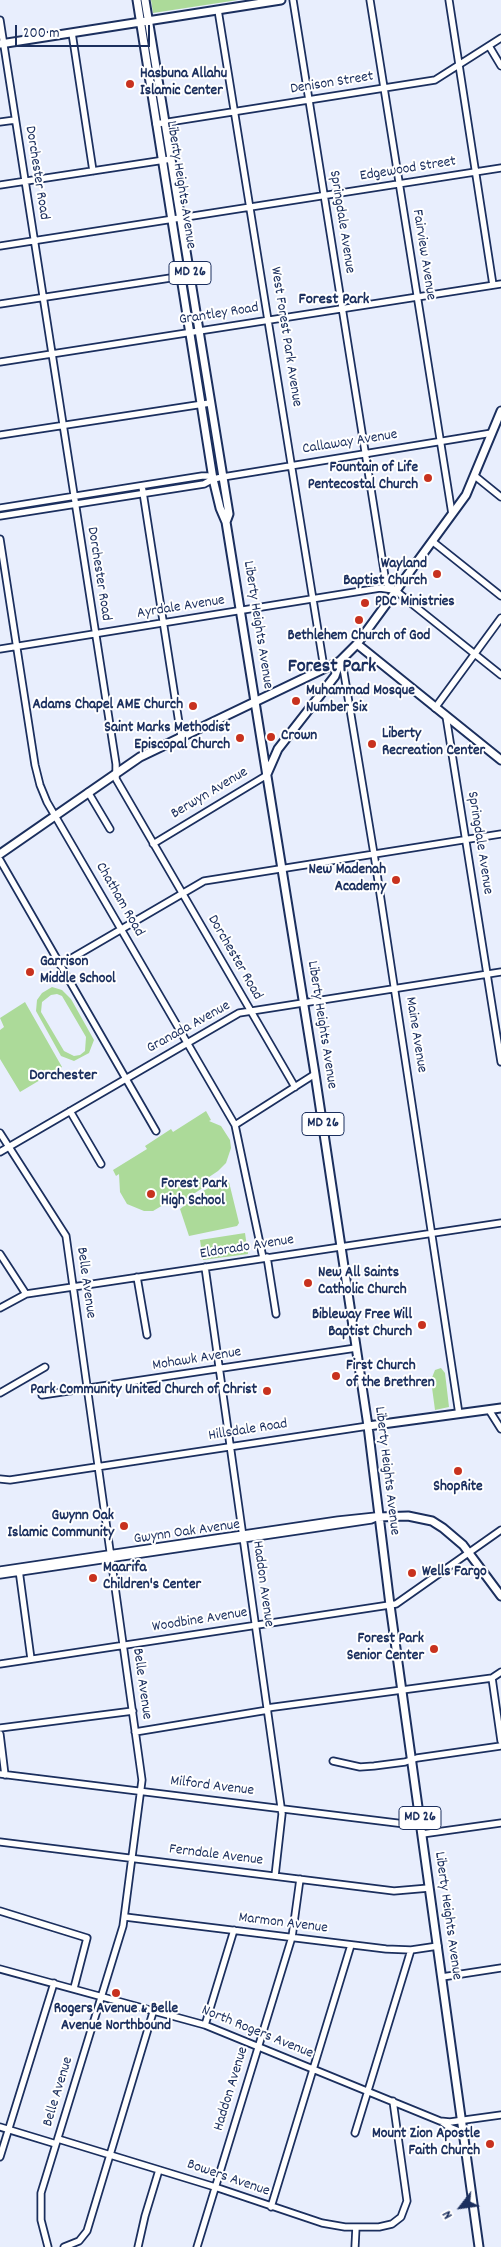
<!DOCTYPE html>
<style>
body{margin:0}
#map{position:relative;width:501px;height:2247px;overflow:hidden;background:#e8eefd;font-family:Dekko,sans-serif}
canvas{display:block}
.north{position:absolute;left:436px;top:2182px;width:50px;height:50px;-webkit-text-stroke:4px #fff;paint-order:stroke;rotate:240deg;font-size:14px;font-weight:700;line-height:20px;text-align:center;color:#1b2f5e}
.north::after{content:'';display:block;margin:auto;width:18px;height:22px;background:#1b2f5e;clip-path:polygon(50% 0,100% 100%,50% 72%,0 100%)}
.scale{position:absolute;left:15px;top:25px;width:135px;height:22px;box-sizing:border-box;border:2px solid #1b2f5e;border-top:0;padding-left:6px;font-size:15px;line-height:18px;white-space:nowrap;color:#1b2f5e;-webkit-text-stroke:4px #fff;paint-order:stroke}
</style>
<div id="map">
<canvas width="501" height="2247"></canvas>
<div class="north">N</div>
<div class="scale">200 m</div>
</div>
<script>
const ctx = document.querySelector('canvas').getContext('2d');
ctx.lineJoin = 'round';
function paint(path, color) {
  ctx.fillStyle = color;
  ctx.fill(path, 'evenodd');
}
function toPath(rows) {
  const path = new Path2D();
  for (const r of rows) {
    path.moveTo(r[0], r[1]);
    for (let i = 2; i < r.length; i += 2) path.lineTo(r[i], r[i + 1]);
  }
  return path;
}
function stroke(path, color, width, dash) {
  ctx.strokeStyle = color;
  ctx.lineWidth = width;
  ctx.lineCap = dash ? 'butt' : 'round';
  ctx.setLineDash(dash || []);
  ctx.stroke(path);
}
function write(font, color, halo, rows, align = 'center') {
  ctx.font = font + ' Dekko,sans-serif';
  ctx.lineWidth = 4;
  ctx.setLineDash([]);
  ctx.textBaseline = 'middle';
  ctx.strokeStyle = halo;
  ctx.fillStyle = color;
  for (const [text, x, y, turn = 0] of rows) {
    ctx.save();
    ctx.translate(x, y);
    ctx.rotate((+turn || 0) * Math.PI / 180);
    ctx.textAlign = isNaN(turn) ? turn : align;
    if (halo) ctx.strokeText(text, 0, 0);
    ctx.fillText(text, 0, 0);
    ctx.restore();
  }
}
paint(toPath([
 [151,0,238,0,153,13],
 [52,987,62,990,71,999,94,1040,89,1053,74,1061,61,1056,36,1011,37,1000,42,993],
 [57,994,62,996,86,1037,85,1051,80,1055,74,1056,64,1051,41,1012,42,1002,51,995],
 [25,1002,62,1067,20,1092,0,1059,0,1030,4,1027,0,1018],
 [206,1111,211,1120,209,1121,221,1126,230,1140,231,1148,226,1163,218,1171,203,1181,206,1186,179,1203,175,1198,153,1211,144,1211,127,1204,120,1192,119,1174,116,1176,113,1170,147,1149,145,1146,171,1129,173,1132],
 [228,1178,239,1223,237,1226,189,1236,180,1209,203,1191],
 [245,1233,248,1254,203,1260,200,1240],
 [441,1368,445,1373,449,1407,435,1410,431,1380,435,1370]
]), '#acda99');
const minor = toPath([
 [293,0,386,583,501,675],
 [370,0,452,514],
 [449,0,493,285],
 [218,10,324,668],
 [0,20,116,764,116,779,295,1087],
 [72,33,93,171],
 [489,46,501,66],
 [0,122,15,120],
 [156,124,435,80,501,38],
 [0,185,171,159],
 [0,246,501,168],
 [0,304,190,275],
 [0,362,501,284],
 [0,435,210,403],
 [475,476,501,497],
 [142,486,181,736],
 [0,508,202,476,208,476,213,479],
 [0,516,204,484,213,479,223,477,492,433],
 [0,539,35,765,40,785,47,802,235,1125,263,1258],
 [432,541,501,596],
 [0,649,380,588,394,590],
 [340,661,344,673,374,854,459,1414],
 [435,708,501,618],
 [446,716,501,1062],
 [88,792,110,829],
 [153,844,267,775],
 [0,860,156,1131],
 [60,965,204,881,501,834],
 [70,1111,101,1164],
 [235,1125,315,1074],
 [0,1133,66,1236,142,1780,123,1926,41,2193,41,2220,48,2247],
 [0,1152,239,1013,501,972],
 [0,1254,26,1294],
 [267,1257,276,1314],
 [205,1267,282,1814,275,1876],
 [137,1277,147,1335],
 [0,1308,26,1294,501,1223],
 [0,1393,45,1367],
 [42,1395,356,1348],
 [489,1410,501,1429],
 [0,1479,10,1480,368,1426],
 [0,1570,338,1520,376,1516],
 [19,1570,31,1659],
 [0,1575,371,1520,378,1517],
 [0,1664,396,1604,501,1530],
 [492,1678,501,1741],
 [267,1708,492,1678,501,1672],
 [0,1728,133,1711],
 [135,1732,268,1710],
 [0,1734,5,1775],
 [333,1761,360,1767,374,1766,405,1762,417,1758,501,1746],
 [0,1774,421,1826],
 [422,1834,501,1823],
 [0,1842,394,1891,429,1888],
 [0,1911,87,1938,74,1988],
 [125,1917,386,1949,411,1950,438,1946],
 [0,1969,205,2025,440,2121,450,2122,501,2115],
 [442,1977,501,1968],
 [205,2025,234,1930],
 [442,2122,449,2127,464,2133],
 [0,2127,56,2144],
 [355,2133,411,1950],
 [58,2139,215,2187,322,2223,345,2227,379,2227,392,2224,401,2217,407,2201,393,2101],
 [0,2157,54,1983],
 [271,2207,351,1945],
 [64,2247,79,2241,87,2231,154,2009],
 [138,2247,145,2216,159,2170],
 [197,2247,292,1937,300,1879],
 [355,2247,356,2227]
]);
const major = toPath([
 [137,0,213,479,220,508,226,522,315,1074,368,1426,390,1605,479,2247],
 [145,0,229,514,226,522],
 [0,44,281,0],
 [357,644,501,760],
 [267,774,278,749,335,676,340,661],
 [0,854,140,757,340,661,357,644,466,495,501,411],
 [368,1426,501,1408],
 [378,1517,408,1516,432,1521,443,1528,463,1545,501,1596]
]);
stroke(minor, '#1b2f5e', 9);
stroke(major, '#1b2f5e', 11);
stroke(minor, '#fff', 5.5);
stroke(major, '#fff', 7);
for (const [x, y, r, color] of [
 [130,84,5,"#c8321e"],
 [428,478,5,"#c8321e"],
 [437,574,5,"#c8321e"],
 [365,603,5,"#c8321e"],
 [359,620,5,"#c8321e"],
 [296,701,5,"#c8321e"],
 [193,706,5,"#c8321e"],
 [271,737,5,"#c8321e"],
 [240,738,5,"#c8321e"],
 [372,744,5,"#c8321e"],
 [396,880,5,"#c8321e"],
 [30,972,5,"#c8321e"],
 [151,1194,5,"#c8321e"],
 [308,1283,5,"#c8321e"],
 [422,1325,5,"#c8321e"],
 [336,1376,5,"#c8321e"],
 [267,1391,5,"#c8321e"],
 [458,1471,5,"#c8321e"],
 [124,1526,5,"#c8321e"],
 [412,1573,5,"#c8321e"],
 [93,1578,5,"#c8321e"],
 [434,1649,5,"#c8321e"],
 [116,1993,5,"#c8321e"],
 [490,2144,5,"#c8321e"]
]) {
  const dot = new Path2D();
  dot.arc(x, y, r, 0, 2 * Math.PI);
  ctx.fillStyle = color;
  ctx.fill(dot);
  stroke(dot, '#fff', 2);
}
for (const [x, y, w] of [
 [190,273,42],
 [323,1124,42],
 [420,1818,42]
]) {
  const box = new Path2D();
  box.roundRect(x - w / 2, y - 11.5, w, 23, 4);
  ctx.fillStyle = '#fff';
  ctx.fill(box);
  stroke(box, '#1b2f5e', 1);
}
write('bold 14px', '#1b2f5e', null, [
 ["MD 26",190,273],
 ["MD 26",323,1124],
 ["MD 26",420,1818]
]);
write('bold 15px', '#1b2f5e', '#fff', [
 ["Hasbuna Allahu",140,75],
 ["Islamic Center",140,92],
 ["Fountain of Life",418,469,"right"],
 ["Pentecostal Church",418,486,"right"],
 ["Wayland",427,565,"right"],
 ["Baptist Church",427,582,"right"],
 ["PDC Ministries",375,603],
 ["Bethlehem Church of God",359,637,"center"],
 ["Muhammad Mosque",306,692],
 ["Number Six",306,709],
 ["Adams Chapel AME Church",183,706,"right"],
 ["Saint Marks Methodist",230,729,"right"],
 ["Episcopal Church",230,746,"right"],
 ["Liberty",382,735],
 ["Recreation Center",382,752],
 ["Crown",281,737],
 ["New Madenah",386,871,"right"],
 ["Academy",386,888,"right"],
 ["Garrison",40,963],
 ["Middle School",40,980],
 ["Forest Park",161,1185],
 ["High School",161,1202],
 ["New All Saints",318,1274],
 ["Catholic Church",318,1291],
 ["Bibleway Free Will",412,1316,"right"],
 ["Baptist Church",412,1333,"right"],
 ["First Church",346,1367],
 ["of the Brethren",346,1384],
 ["Park Community United Church of Christ",257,1391,"right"],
 ["ShopRite",458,1488,"center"],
 ["Gwynn Oak",114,1517,"right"],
 ["Islamic Community",114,1534,"right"],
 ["Maarifa",103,1569],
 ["Children's Center",103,1586],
 ["Wells Fargo",422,1573],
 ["Forest Park",424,1640,"right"],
 ["Senior Center",424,1657,"right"],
 ["Rogers Avenue & Belle",116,2010,"center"],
 ["Avenue Northbound",116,2027,"center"],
 ["Mount Zion Apostle",480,2135,"right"],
 ["Faith Church",480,2152,"right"]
], 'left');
write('15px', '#1b2f5e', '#fff', [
 ["Denison Street",332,84,-9],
 ["Edgewood Street",408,170,-9],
 ["Dorchester Road",36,173,81],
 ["Liberty Heights Avenue",180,185,81],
 ["Springdale Avenue",341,222,81],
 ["Fairview Avenue",423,255,81],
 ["Grantley Road",219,315,-9],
 ["West Forest Park Avenue",285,337,81],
 ["Callaway Avenue",350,443,-9],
 ["Dorchester Road",98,574,81],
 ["Ayrdale Avenue",181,608,-9],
 ["Liberty Heights Avenue",257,625,81],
 ["Berwyn Avenue",210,794,-31],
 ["Springdale Avenue",479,843,81],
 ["Chatham Road",119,900,60],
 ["Dorchester Road",234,958,60],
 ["Liberty Heights Avenue",321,1025,81],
 ["Granada Avenue",189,1028,-29],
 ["Maine Avenue",415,1035,81],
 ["Eldorado Avenue",247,1248,-9],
 ["Belle Avenue",85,1283,82],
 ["Mohawk Avenue",197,1360,-9],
 ["Hillsdale Road",248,1431,-9],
 ["Liberty Heights Avenue",386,1471,83],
 ["Gwynn Oak Avenue",187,1533,-8],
 ["Haddon Avenue",262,1584,82],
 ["Woodbine Avenue",200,1621,-9],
 ["Belle Avenue",141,1684,82],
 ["Milford Avenue",212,1787,7],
 ["Ferndale Avenue",216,1856,7],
 ["Liberty Heights Avenue",447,1916,82],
 ["Marmon Avenue",283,1924,7],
 ["North Rogers Avenue",257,2033,22],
 ["Haddon Avenue",232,2089,-73],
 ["Belle Avenue",59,2092,-73],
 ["Bowers Avenue",228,2179,19]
]);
write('bold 16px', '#1b2f5e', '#fff', [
 ["Forest Park",334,301],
 ["Dorchester",63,1077]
]);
write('bold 20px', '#1b2f5e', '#fff', [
 ["Forest Park",332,668]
]);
</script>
